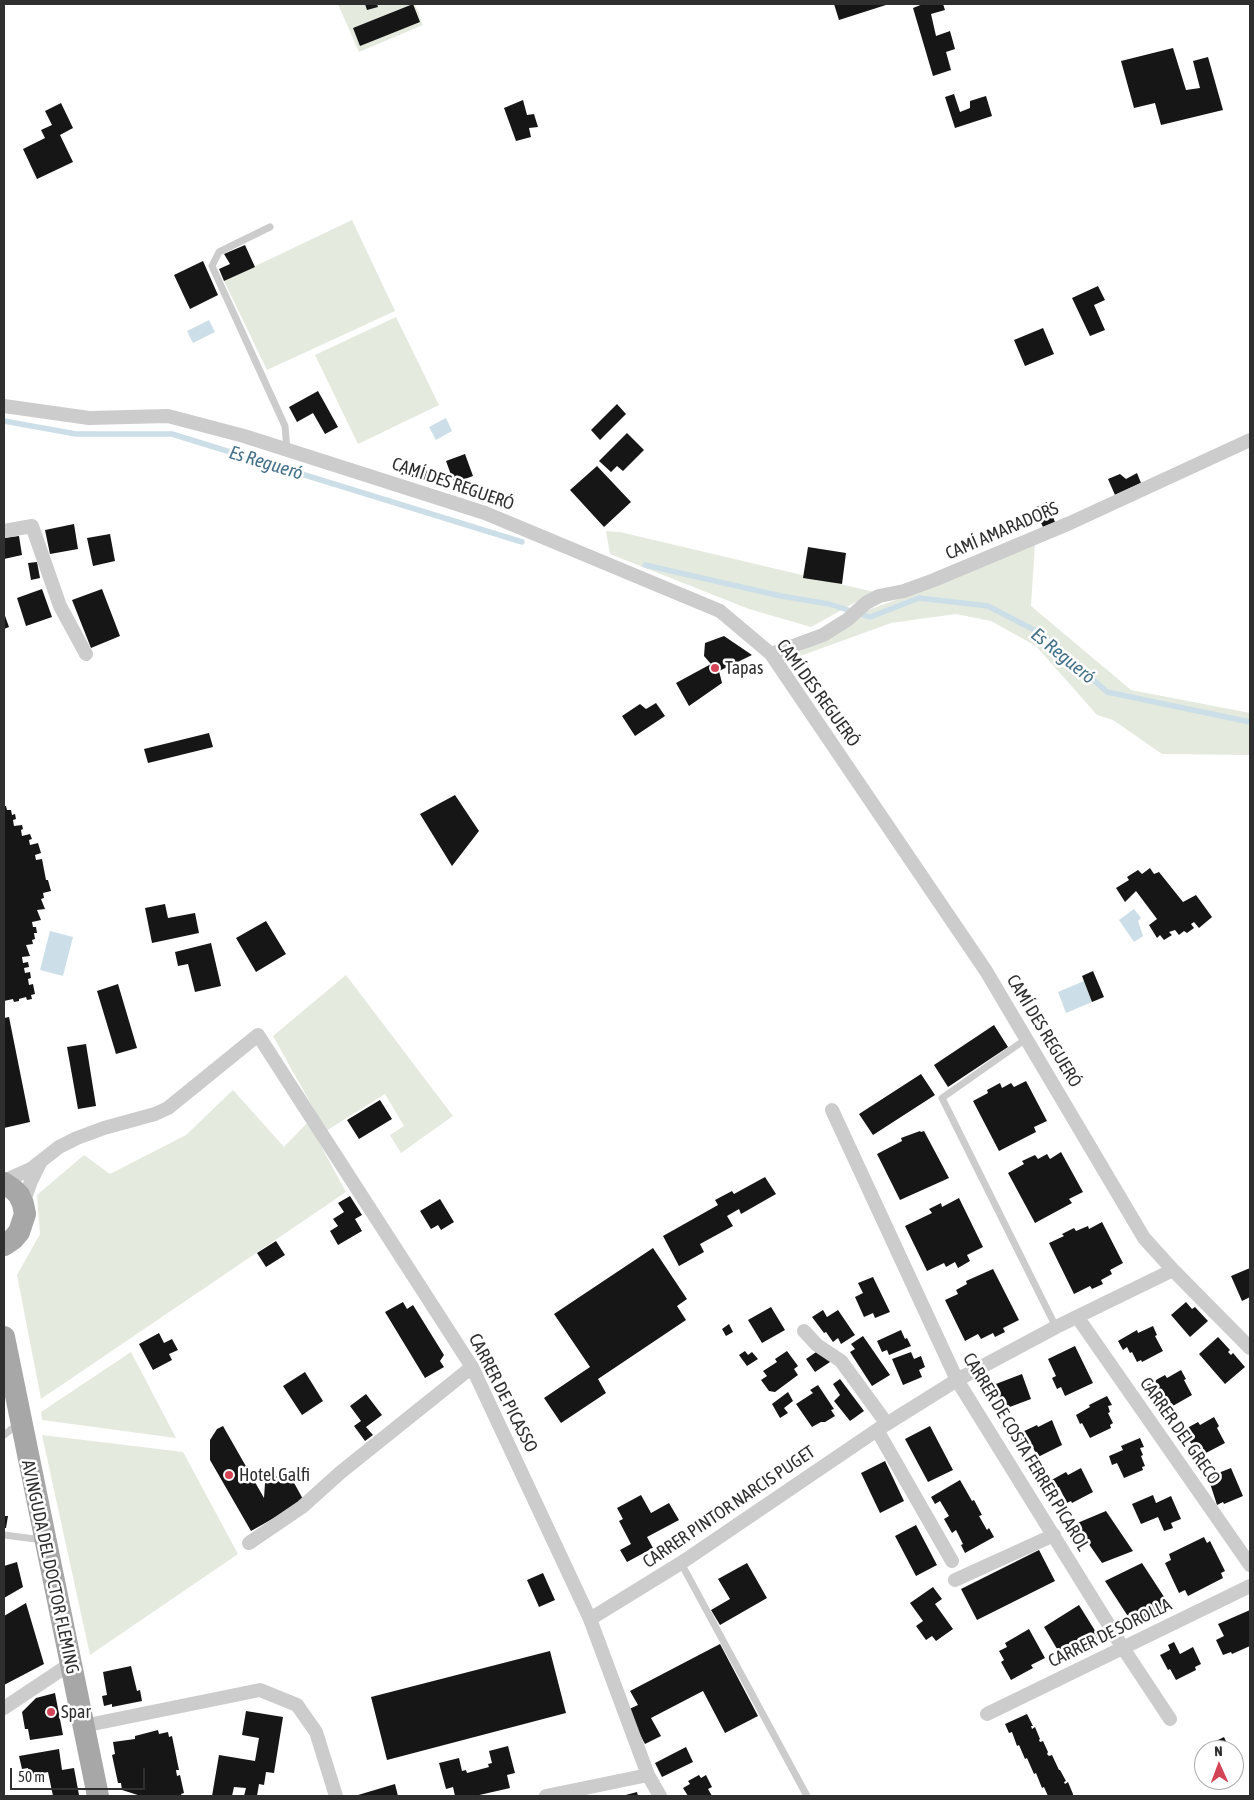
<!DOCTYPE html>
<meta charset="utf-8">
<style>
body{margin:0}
#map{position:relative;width:1254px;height:1800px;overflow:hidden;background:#fff;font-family:"Asap Condensed",sans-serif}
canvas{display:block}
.frame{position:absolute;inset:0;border:5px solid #2f2f2f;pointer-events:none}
.north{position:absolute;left:1194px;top:1740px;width:50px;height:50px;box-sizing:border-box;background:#fff;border:1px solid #acacac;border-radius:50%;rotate:358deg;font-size:14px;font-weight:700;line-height:20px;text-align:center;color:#2f2f2f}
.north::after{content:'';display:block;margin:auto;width:18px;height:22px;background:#d24456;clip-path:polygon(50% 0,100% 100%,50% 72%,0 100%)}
.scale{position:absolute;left:10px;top:1768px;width:135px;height:22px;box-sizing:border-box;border:2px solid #2f2f2f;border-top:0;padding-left:6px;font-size:15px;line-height:18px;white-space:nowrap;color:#2f2f2f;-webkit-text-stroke:4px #fff;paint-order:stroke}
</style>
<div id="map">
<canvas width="1254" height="1800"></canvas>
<div class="frame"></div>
<div class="north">N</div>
<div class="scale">50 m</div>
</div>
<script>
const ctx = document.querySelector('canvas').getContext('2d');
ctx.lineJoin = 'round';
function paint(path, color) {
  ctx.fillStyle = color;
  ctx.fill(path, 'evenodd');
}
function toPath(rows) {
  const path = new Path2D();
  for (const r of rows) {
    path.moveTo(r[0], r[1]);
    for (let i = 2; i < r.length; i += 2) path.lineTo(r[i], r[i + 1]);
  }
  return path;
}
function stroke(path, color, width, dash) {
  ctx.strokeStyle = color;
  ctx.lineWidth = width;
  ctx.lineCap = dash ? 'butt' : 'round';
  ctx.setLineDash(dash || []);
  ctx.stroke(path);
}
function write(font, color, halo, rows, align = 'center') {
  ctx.font = font + ' "Asap Condensed",sans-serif';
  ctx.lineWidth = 5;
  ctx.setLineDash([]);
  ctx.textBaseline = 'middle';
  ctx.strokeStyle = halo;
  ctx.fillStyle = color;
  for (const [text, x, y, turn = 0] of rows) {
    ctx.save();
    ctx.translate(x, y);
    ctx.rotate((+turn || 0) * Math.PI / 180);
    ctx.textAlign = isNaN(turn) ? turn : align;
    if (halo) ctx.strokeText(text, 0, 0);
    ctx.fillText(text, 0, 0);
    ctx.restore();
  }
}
paint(toPath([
 [338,4,415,4,423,25,359,52],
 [352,220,395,311,267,370,224,281],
 [396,317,439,405,358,444,315,355],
 [606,531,620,532,874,592,811,627,749,609,610,554],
 [1035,543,1031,606,1131,690,1250,713,1250,755,1162,754,1113,720,1097,715,1036,646,991,621,956,614,891,623,789,660,786,658,841,631,865,611,935,586],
 [346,975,453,1116,401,1153,390,1135,404,1126,385,1094,326,1131,273,1036],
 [233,1090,284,1147,308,1122,346,1192,41,1399,17,1275,40,1234,37,1195,84,1155,110,1174,186,1135],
 [131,1352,176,1438,42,1420,41,1412],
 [42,1435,183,1452,238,1554,90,1655]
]), '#e5eade');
paint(toPath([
 [209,320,215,332,193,343,187,331],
 [446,418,452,431,436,440,429,427],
 [1134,909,1141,918,1138,921,1143,936,1134,942,1119,920],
 [50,931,73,937,63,976,40,970],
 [1084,981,1092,1002,1066,1013,1058,992]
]), '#ccdfe8');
stroke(toPath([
 [4,421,76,434,172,434,522,542],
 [645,565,781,596,829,604,870,617,919,598,988,606,1042,634,1107,692,1250,722]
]), '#ccdfe8', 5.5);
paint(toPath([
 [365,4,377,4,378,7,367,10],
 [413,4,420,22,360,46,353,28],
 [834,4,889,4,839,20],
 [923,4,943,4,945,10,931,14,936,36,950,31,955,49,946,52,951,70,933,76,913,8],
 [1173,48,1186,90,1200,88,1193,61,1208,57,1223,110,1161,125,1155,103,1134,108,1121,61],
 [954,94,960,112,970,108,970,101,986,96,992,116,955,128,945,97],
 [523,100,527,115,534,114,538,127,529,128,531,137,516,141,504,108],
 [61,103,73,128,60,135,73,162,37,179,23,149,45,138,41,130,52,125,45,111],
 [245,245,255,267,224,281,219,269,230,264,224,254],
 [203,261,218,295,190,309,174,275],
 [1098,286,1105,300,1094,305,1105,330,1090,336,1072,298],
 [1043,328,1054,354,1025,366,1014,340],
 [318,391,338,427,325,434,313,413,297,422,289,407],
 [617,404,626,414,600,440,591,430],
 [627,433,644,450,623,471,617,466,611,472,599,461],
 [465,454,473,476,454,483,446,461],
 [403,464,444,475,441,484,400,474],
 [597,466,631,502,604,527,570,490],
 [1137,473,1141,483,1115,495,1108,479,1120,474,1126,479],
 [1047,502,1055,522,1043,527,1034,508],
 [74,524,78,549,50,554,45,530],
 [110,534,115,561,93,566,87,538],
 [19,536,22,555,4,559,4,538],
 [808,547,846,553,842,584,803,578],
 [37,562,40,578,31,580,28,563],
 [42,589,52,617,26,626,17,598],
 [102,589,120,636,91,648,72,600],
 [4,613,9,627,4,629],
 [724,636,752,655,719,671,722,683,689,706,676,683,711,664,704,656,705,643],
 [656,703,665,716,635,736,622,716,640,704,646,709],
 [209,733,213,747,148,763,144,749],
 [455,795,479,831,452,866,420,814],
 [4,806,6,806,7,810,11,810,12,815,15,814,16,819,13,820,14,826,22,825,23,829,21,830,22,836,30,834,32,839,29,840,30,845,38,843,41,853,35,855,36,860,42,859,46,880,48,880,51,891,43,893,44,898,41,899,45,909,37,910,41,920,32,922,33,927,36,927,37,933,34,933,35,939,32,940,33,944,26,945,30,956,22,957,23,963,28,962,29,967,24,968,25,973,30,972,31,978,28,979,29,985,33,984,35,994,31,995,32,999,27,1000,26,997,19,999,19,1001,14,1002,13,999,4,1001],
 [1150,868,1154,874,1159,872,1183,902,1196,895,1212,917,1199,928,1194,922,1191,924,1194,928,1187,933,1184,931,1179,935,1175,930,1169,932,1172,935,1164,940,1160,935,1157,938,1149,925,1157,919,1136,891,1125,902,1116,888,1129,880,1127,877,1138,870,1142,874],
 [165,904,168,918,195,913,199,933,152,943,145,908],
 [266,921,286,954,256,972,236,938],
 [211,943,221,986,195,992,188,964,178,966,175,952],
 [1093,971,1104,997,1092,1002,1082,976],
 [118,984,137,1048,116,1054,97,991],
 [9,1017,30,1122,4,1128,4,1018],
 [994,1025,1008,1047,948,1087,934,1065],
 [86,1044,96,1106,78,1109,67,1047],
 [921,1074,935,1095,873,1135,859,1114],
 [1026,1081,1047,1121,1034,1127,1036,1132,999,1151,973,1101,988,1093,987,1090,1000,1083,1002,1088,1011,1083,1014,1087],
 [380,1100,392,1119,359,1139,347,1120],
 [920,1131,921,1132,924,1131,949,1178,900,1200,877,1154,902,1141,901,1138],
 [1061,1152,1083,1192,1069,1199,1072,1203,1035,1223,1008,1173,1024,1164,1022,1161,1035,1155,1038,1159,1047,1154,1050,1159],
 [765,1177,776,1194,741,1214,739,1209,727,1216,733,1226,700,1244,704,1252,679,1266,663,1236,718,1205,715,1200,732,1191,734,1194],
 [350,1196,362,1215,355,1219,362,1231,338,1245,330,1231,338,1226,333,1219,344,1212,338,1203],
 [959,1198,983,1247,967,1255,970,1261,958,1268,955,1262,946,1267,944,1263,927,1271,905,1226,932,1213,929,1209,941,1203,942,1207],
 [440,1199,454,1222,441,1230,438,1225,431,1229,420,1211],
 [1102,1222,1123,1263,1110,1270,1112,1274,1101,1280,1103,1284,1092,1289,1090,1286,1074,1294,1049,1243,1064,1236,1062,1234,1074,1228,1076,1231,1088,1226,1089,1229],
 [276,1241,285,1255,266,1267,257,1253],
 [653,1248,687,1299,677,1306,686,1320,598,1379,606,1393,561,1423,544,1398,590,1367,554,1314],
 [1250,1268,1250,1297,1242,1301,1231,1276],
 [993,1269,1019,1320,1003,1328,1005,1332,995,1337,993,1333,981,1339,978,1334,965,1341,945,1300,958,1294,956,1290,967,1284,966,1281],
 [873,1277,890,1312,875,1318,873,1313,864,1317,855,1297,863,1293,858,1283],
 [403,1302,407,1309,413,1305,444,1355,440,1361,444,1367,425,1378,385,1312],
 [1186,1302,1192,1309,1195,1307,1208,1321,1190,1337,1171,1315],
 [771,1307,785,1330,762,1343,748,1320],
 [823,1310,827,1317,838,1310,855,1335,841,1344,838,1338,833,1342,826,1332,824,1333,812,1317],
 [729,1324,733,1332,726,1336,722,1329],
 [1153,1326,1157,1335,1155,1336,1163,1351,1142,1362,1141,1360,1137,1362,1132,1352,1130,1353,1127,1347,1123,1350,1118,1341,1137,1330,1138,1333],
 [901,1330,905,1339,907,1338,911,1346,889,1355,887,1350,882,1352,877,1341],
 [159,1333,164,1343,172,1339,178,1350,169,1354,172,1360,153,1370,139,1344],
 [863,1336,890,1375,872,1386,850,1352,855,1349,851,1344],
 [1218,1337,1230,1350,1228,1352,1231,1355,1233,1353,1245,1367,1225,1384,1199,1354],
 [1075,1346,1093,1383,1065,1396,1061,1387,1057,1389,1052,1378,1056,1376,1048,1359],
 [819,1350,833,1360,815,1372,806,1359],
 [745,1351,748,1355,752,1352,758,1359,747,1366,739,1355],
 [787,1351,798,1366,794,1369,798,1375,775,1392,769,1391,761,1380,767,1376,763,1371,777,1362,775,1359],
 [911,1352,914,1359,921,1356,925,1367,919,1370,922,1377,903,1385,892,1359],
 [1181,1370,1186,1379,1184,1380,1192,1395,1171,1407,1169,1404,1166,1406,1160,1397,1159,1397,1156,1392,1152,1394,1147,1385,1165,1375,1167,1378],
 [305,1372,323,1401,302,1415,283,1386],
 [1022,1374,1031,1399,1007,1408,996,1395,991,1395,988,1387],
 [840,1379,864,1411,850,1421,834,1401,840,1395,833,1384],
 [818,1385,834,1409,831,1410,835,1416,825,1422,821,1422,812,1427,796,1404,813,1393,810,1390],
 [788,1392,793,1401,784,1408,788,1413,780,1418,772,1404],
 [366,1394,382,1415,366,1427,373,1435,365,1441,354,1426,361,1421,350,1406],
 [1107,1396,1112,1405,1108,1406,1110,1412,1108,1413,1113,1423,1110,1425,1111,1428,1090,1438,1082,1423,1080,1424,1076,1415,1090,1407,1089,1405],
 [1214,1417,1219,1426,1217,1428,1225,1443,1204,1454,1202,1452,1199,1454,1193,1444,1192,1445,1189,1440,1185,1441,1180,1432,1198,1422,1200,1425],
 [1052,1420,1062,1445,1038,1457,1032,1446,1030,1447,1027,1441,1022,1444,1018,1434,1037,1425,1038,1427],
 [223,1426,264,1498,265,1483,287,1470,304,1501,251,1531,210,1460,210,1440,217,1429],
 [930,1426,953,1470,928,1482,905,1439],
 [1140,1438,1144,1447,1140,1448,1143,1455,1141,1456,1145,1466,1142,1467,1143,1470,1124,1478,1117,1463,1112,1465,1109,1456,1123,1450,1121,1446],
 [885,1461,904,1501,880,1513,861,1473],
 [1081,1468,1093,1492,1072,1503,1071,1501,1067,1503,1059,1487,1052,1491,1048,1482,1066,1472,1068,1475],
 [1231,1468,1243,1496,1224,1504,1223,1502,1217,1505,1208,1477],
 [960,1480,972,1501,974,1500,982,1515,979,1516,987,1530,989,1528,994,1537,965,1553,961,1545,963,1544,956,1530,952,1533,944,1519,949,1516,940,1501,935,1504,931,1497],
 [641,1495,651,1513,669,1503,679,1520,647,1537,653,1548,627,1562,620,1550,631,1544,619,1521,623,1519,617,1508],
 [1153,1495,1156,1503,1171,1496,1181,1519,1171,1523,1173,1528,1164,1531,1158,1517,1141,1524,1132,1504],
 [1106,1511,1133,1551,1102,1563,1075,1524],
 [4,1516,8,1516,6,1528,4,1528],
 [916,1525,937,1565,916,1576,895,1536],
 [1204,1537,1207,1543,1210,1541,1225,1571,1221,1573,1223,1578,1188,1596,1185,1590,1179,1593,1165,1563,1171,1560,1169,1554],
 [1039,1550,1055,1581,977,1620,961,1589],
 [17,1562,23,1587,4,1598,4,1566],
 [747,1563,767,1598,720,1625,711,1610,730,1599,718,1579],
 [1142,1563,1170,1606,1133,1624,1105,1581],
 [543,1573,555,1600,539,1607,527,1580],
 [933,1587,942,1599,935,1604,953,1629,936,1641,932,1636,926,1640,916,1626,923,1621,910,1603],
 [26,1603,44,1664,4,1685,4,1616],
 [1079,1605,1099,1637,1063,1659,1044,1627],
 [1250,1610,1250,1646,1232,1654,1231,1652,1223,1655,1216,1640,1224,1636,1218,1624],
 [1029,1629,1045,1658,1031,1665,1033,1668,1011,1680,1001,1662,1004,1660,999,1651,1007,1647,1005,1643],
 [1174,1642,1180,1654,1193,1647,1201,1664,1195,1667,1196,1670,1176,1680,1170,1669,1168,1670,1160,1655,1170,1650,1168,1645],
 [720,1644,758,1716,725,1733,703,1691,651,1718,661,1736,645,1744,627,1710,638,1705,630,1691],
 [550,1651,566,1713,387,1760,371,1697],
 [131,1666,137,1691,140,1690,142,1701,112,1707,112,1704,104,1706,102,1696,107,1695,103,1672],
 [55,1693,63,1735,30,1740,28,1729,25,1729,22,1712,36,1698],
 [246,1711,283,1717,274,1773,266,1772,264,1785,259,1784,257,1796,244,1796,246,1788,234,1787,232,1796,212,1796,219,1755,255,1761,259,1738,242,1735],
 [1027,1714,1033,1726,1031,1726,1032,1729,1035,1727,1040,1739,1039,1740,1040,1742,1043,1741,1048,1752,1047,1754,1049,1756,1052,1755,1059,1770,1060,1770,1066,1781,1064,1782,1065,1784,1068,1782,1073,1794,1073,1796,1048,1796,1044,1787,1042,1788,1036,1773,1034,1774,1027,1758,1025,1759,1019,1745,1017,1746,1012,1732,1009,1733,1005,1724],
 [158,1730,159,1734,168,1732,169,1737,172,1736,179,1770,176,1770,177,1776,180,1775,184,1793,181,1794,182,1796,141,1796,122,1790,121,1783,118,1783,112,1755,115,1754,113,1742,135,1739,135,1736],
 [1224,1737,1229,1748,1217,1750,1214,1742],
 [508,1746,515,1773,507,1775,510,1788,475,1796,455,1796,453,1787,446,1789,439,1763,459,1758,462,1771,466,1770,467,1773,489,1767,488,1764,492,1763,489,1751],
 [686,1747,693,1762,662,1777,655,1763],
 [59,1749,62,1770,74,1768,79,1795,53,1796,48,1772,29,1776,28,1768,22,1769,19,1756],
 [699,1775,701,1778,706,1775,712,1787,708,1789,712,1796,688,1796,683,1788,690,1784,688,1781],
 [395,1784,398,1796,358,1796,358,1795],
 [637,1792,638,1796,622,1796]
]), '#161616');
stroke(toPath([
 [270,227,219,252,212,266,285,426,287,450],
 [1026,1039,942,1098,1056,1327],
 [4,1435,18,1424],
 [4,1535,43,1540],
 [681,1563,807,1796]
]), '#ccc', 7);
stroke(toPath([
 [4,406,89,418,168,416,244,436,485,513,720,611,771,654,986,971,1144,1238,1173,1270,1250,1348],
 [4,531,32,526,60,606,86,654],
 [771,654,823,635,847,620,866,603,879,596,904,591,934,580,1070,523,1250,440],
 [832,1110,957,1380,1123,1648,1170,1719],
 [4,1181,31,1169,59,1147,77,1138,104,1128,155,1114,168,1108,258,1035,472,1367,590,1619,648,1775,660,1796],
 [23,1204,31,1181,40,1163],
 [1078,1318,1250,1565],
 [804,1331,817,1345,841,1361,887,1424],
 [877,1430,952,1561],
 [249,1543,302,1507,341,1472,472,1367],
 [955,1580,1054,1535],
 [590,1619,681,1563,877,1430,957,1380,1056,1327,1173,1270],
 [4,1708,70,1664],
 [987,1714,1250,1586],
 [83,1726,260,1690,297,1705,316,1732,336,1796],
 [546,1796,648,1775]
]), '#ccc', 14);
stroke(toPath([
 [4,1183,14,1190,19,1195,23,1204,25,1214,19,1232,13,1239,4,1245],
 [4,1337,98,1796]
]), '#a7a7a7', 22);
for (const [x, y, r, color] of [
 [715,668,5,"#d24456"],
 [229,1475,5,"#d24456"],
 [51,1712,5,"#d24456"]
]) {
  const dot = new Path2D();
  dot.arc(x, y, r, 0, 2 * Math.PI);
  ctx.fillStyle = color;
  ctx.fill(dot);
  stroke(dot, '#fff', 2);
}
write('18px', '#2f2f2f', '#fff', [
 ["CAMÍ DES REGUERÓ",453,484,19],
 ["CAMÍ AMARADORS",1002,531,-23],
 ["CAMÍ DES REGUERÓ",818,693,54],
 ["CAMÍ DES REGUERÓ",1044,1031,59],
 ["CARRER DE PICASSO",503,1393,63],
 ["CARRER DEL GRECO",1180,1431,55],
 ["CARRER DE COSTA FERRER PICAROL",1026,1452,59],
 ["CARRER PINTOR NARCIS PUGET",729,1507,-34],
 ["AVINGUDA DEL DOCTOR FLEMING",50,1567,78],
 ["CARRER DE SOROLLA",1110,1633,-26]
]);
write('18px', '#2f2f2f', '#fff', [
 ["Tapas",725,668],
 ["Hotel Galfi",239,1475],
 ["Spar",61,1712]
], 'left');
write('italic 19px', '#457288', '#fff', [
 ["Es Regueró",266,463,17],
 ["Es Regueró",1063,656,39]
]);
</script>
